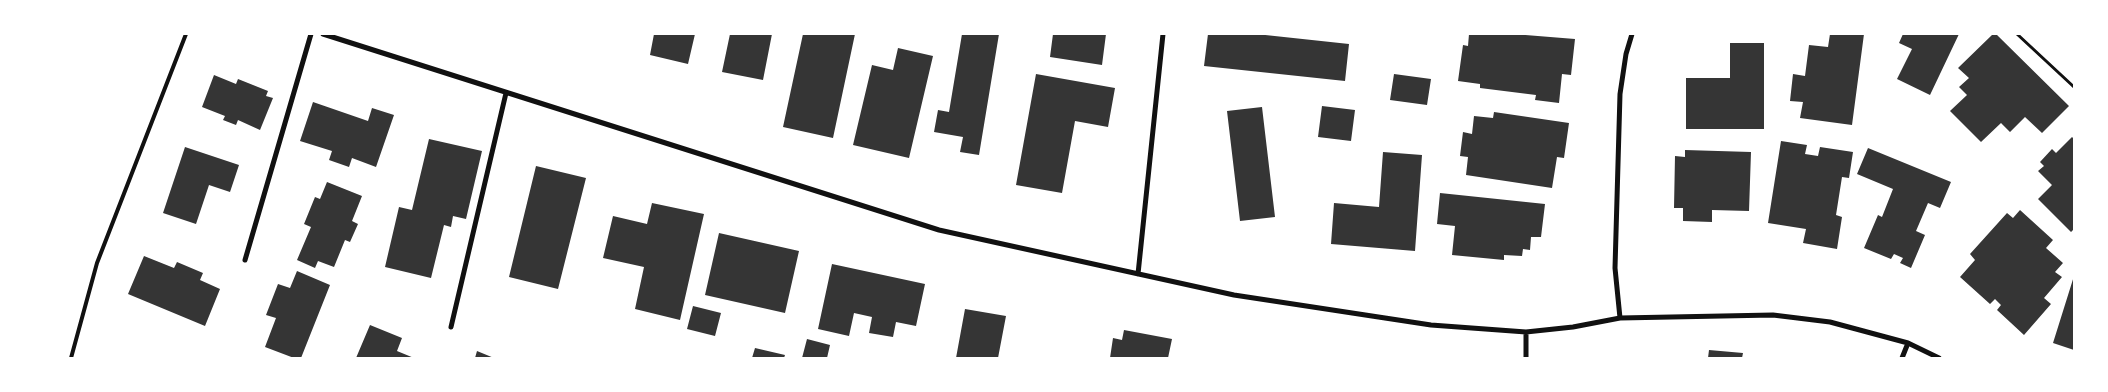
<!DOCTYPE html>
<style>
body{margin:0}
#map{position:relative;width:2108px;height:392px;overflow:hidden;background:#fff;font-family:"Space Grotesk",sans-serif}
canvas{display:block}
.frame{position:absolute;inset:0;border:35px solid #fff;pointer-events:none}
</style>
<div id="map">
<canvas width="2108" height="392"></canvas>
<div class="frame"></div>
</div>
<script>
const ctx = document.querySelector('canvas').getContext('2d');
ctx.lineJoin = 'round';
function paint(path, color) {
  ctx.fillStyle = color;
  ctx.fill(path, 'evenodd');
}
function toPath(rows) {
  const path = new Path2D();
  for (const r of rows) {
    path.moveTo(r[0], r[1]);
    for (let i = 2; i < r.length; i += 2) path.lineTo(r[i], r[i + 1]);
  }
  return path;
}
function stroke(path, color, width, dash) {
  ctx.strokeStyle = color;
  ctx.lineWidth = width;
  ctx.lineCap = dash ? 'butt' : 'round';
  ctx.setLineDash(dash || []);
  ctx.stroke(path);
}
paint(toPath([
 [654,34,695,34,688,64,650,55],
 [730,34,772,34,763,80,722,72],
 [803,34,855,34,833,138,783,127],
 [962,34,999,34,979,155,960,152,963,137,934,132,938,110,949,112],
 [1053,34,1106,34,1102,65,1050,57],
 [1208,34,1256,34,1349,44,1345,81,1204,66],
 [1469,34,1513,34,1575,39,1571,75,1562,74,1559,103,1535,100,1536,95,1480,88,1480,84,1458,81,1463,45,1468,46],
 [1830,34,1864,34,1852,125,1800,118,1803,102,1790,101,1793,74,1805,76,1809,45,1828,47],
 [1903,34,1959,34,1930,95,1897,79,1912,49,1899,43],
 [1993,34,1996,34,2069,106,2042,133,2025,117,2010,132,2001,123,1981,142,1950,111,1967,95,1959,87,1969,78,1958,68],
 [1730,43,1764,43,1764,129,1686,129,1686,78,1730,78],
 [898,48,933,56,909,158,853,145,872,65,893,70],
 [1036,74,1115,88,1108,127,1075,121,1062,193,1016,185],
 [1394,74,1431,79,1427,105,1390,100],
 [214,75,236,84,238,79,268,91,266,96,273,98,260,130,238,120,236,125,223,120,225,116,202,107],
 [313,102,368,121,372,108,394,115,376,167,352,158,349,167,329,160,332,151,300,141],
 [1322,106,1355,110,1351,141,1318,137],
 [1262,107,1275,217,1240,221,1227,111],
 [1494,112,1569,123,1564,158,1557,157,1552,188,1466,175,1468,157,1460,156,1463,132,1472,134,1474,116,1493,118],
 [2072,137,2074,139,2074,229,2071,232,2038,199,2052,185,2038,171,2044,166,2040,162,2052,149,2056,153],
 [429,139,482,151,466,219,453,216,451,227,444,225,431,278,385,267,399,207,412,210],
 [1781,141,1807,145,1805,154,1818,156,1820,147,1853,152,1849,178,1842,177,1836,215,1842,217,1837,249,1803,243,1806,229,1768,223],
 [185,147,239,165,230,192,209,185,196,224,163,213],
 [1868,148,1951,182,1940,208,1928,203,1916,231,1925,235,1911,268,1900,263,1903,258,1894,254,1891,259,1864,248,1878,215,1882,217,1893,189,1857,174],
 [1685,150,1751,152,1749,211,1712,210,1712,222,1683,221,1683,208,1674,208,1675,156,1685,157],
 [1383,152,1422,155,1415,251,1331,244,1334,203,1379,207],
 [536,166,586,178,558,289,509,277],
 [327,182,362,196,352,221,358,224,350,242,345,240,334,267,318,261,315,268,297,260,311,227,304,224,315,197,320,199],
 [1440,193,1545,204,1541,237,1531,237,1530,250,1523,249,1522,256,1504,255,1504,260,1452,255,1455,226,1437,224],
 [652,203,704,214,680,320,635,309,644,267,603,258,613,216,647,224],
 [2020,210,2053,240,2046,248,2063,263,2055,272,2062,277,2044,298,2051,304,2024,335,1997,310,2001,305,1995,299,1990,304,1960,277,1975,260,1970,254,2007,213,2013,218],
 [719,233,799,251,785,313,705,295],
 [144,256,174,268,177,262,203,273,200,280,220,289,205,326,128,294],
 [832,264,925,284,916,326,896,322,893,337,869,333,872,317,854,313,849,336,818,329],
 [297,271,330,285,301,358,294,358,265,347,276,318,266,315,278,284,290,288],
 [2074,276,2074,350,2053,343],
 [693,306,721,313,715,336,687,329],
 [965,309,1006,316,998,358,956,358],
 [370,325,402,338,397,351,414,358,356,358],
 [1124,330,1172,339,1168,358,1110,358,1113,338,1122,340],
 [807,339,830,345,827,358,802,358],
 [755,348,785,355,784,358,752,358],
 [1709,350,1743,353,1742,358,1708,358],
 [477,351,494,358,475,358]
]), '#353535');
stroke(toPath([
 [2017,34,2074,87]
]), '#111', 3);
stroke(toPath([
 [71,358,97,263,186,34]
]), '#111', 4);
stroke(toPath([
 [323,34,939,230,1234,295,1431,325,1526,332,1573,327,1620,318,1773,315,1830,322,1908,343,1939,358],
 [245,260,311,34],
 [1138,274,1163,34],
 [1620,318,1615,268,1620,94,1626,54,1632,34],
 [451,327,506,93],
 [1526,332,1526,358],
 [1902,358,1908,343]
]), '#111', 5);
</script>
